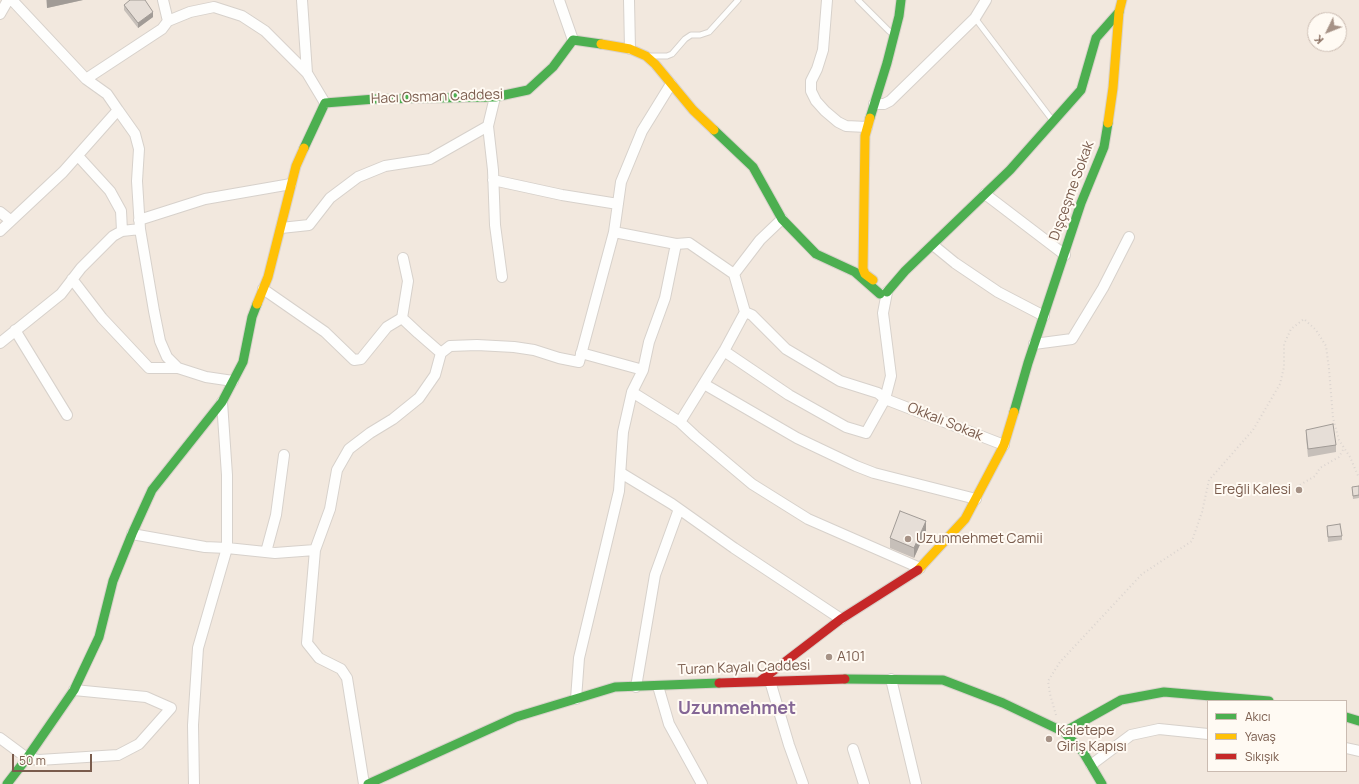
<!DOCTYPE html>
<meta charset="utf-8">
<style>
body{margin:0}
#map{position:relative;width:1359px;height:784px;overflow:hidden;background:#f9f5f0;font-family:Manrope,sans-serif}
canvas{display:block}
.legend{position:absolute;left:1207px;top:700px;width:140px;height:72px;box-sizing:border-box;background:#fffaf3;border:1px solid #cabbb1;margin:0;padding:5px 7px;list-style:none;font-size:12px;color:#7a5c4d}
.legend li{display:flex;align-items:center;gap:8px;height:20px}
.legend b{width:20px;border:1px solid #cabbb1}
.north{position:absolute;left:1307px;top:12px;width:40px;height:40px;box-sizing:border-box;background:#fffaf3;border:1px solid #cabbb1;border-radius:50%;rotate:227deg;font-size:11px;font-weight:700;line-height:16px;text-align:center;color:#7a5c4d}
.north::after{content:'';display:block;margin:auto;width:14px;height:18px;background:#a69286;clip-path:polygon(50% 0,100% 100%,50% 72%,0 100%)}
.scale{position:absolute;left:12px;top:754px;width:80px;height:18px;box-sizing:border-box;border:2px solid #7a5c4d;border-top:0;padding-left:5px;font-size:12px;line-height:14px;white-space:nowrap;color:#7a5c4d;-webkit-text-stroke:3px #fffaf3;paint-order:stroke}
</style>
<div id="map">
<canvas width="1359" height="784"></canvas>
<ul class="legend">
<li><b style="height:5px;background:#4caf50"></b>Akıcı</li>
<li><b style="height:5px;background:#ffc107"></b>Yavaş</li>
<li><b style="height:5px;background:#c62828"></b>Sıkışık</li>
</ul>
<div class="north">K</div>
<div class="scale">50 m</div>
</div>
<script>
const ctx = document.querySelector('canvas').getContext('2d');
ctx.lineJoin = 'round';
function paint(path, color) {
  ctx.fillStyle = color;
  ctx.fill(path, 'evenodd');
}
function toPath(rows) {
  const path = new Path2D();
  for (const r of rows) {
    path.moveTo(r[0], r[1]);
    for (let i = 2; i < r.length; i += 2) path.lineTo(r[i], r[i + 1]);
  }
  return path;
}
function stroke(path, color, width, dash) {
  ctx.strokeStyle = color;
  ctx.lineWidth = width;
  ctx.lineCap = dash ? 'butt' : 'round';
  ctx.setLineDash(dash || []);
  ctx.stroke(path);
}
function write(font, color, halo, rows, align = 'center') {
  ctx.font = font + ' Manrope,sans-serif';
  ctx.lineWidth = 4;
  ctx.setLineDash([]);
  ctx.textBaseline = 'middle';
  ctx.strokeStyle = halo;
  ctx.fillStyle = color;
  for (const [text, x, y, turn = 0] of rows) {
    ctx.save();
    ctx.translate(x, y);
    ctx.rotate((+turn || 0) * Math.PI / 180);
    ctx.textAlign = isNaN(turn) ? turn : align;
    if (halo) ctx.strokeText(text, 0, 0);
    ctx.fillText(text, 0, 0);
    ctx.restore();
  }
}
paint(toPath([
 [0,0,1359,0,1359,784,0,784],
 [1315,20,1339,20,1339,44,1315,44],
 [1208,701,1346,701,1346,771,1208,771]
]), '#f2e8de');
const lane = toPath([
 [858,0,889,31,893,34],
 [975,18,1053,121],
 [650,56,667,56,672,54,685,39,691,35,700,35,709,32,738,0]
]);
const street = toPath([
 [12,0,86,79,162,29,168,21,190,12,214,7,242,16,265,31,307,73,302,0],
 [163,0,168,21],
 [559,0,573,40],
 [629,0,630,49],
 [827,0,823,50,817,69,811,81,811,91,816,101,825,111,838,122,846,126,867,127],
 [0,14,8,0],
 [307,73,325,103],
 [495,97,488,126,493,170,495,225,502,277],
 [874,104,884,104,890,101,975,18,986,0],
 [78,156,110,191,121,211,122,231],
 [493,180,562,195,618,204],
 [985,194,1065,255],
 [0,212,10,220],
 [782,219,760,240,734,274,745,312,752,315,786,349,840,381,878,393,885,399,1004,445],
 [139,220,205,199,291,184],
 [281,228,309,225,330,198,358,177,385,166,430,159,488,126],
 [140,229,154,311,160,341,167,357,178,368,206,377,233,381],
 [0,231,63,172,118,110,107,94,86,79],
 [676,244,689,243,734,274],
 [933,245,955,263,998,292,1044,316],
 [72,279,102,318,149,368,178,368],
 [263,289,325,332,354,360,361,359,387,327,402,318,408,281,403,258],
 [402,318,418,333,441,353],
 [15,330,67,415],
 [0,343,61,294,81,268,113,236,122,231,140,229,137,181,139,149,135,134,118,110],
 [1034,344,1072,339,1103,288,1129,237],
 [724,351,789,395,846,427,866,433,885,399,891,376,883,313,887,292],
 [581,353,643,370],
 [704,384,797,438,856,466,874,473,976,499],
 [632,392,680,422,695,436,752,484,808,519,920,568],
 [222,402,227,475,227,548,275,553,315,550,330,509,337,470,349,449,370,433,393,419,419,398,435,375,441,353,450,346,477,345,514,347,534,350,559,358,579,362,614,232,621,182,642,131,671,84],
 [680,422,724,351,745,312],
 [621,473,672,504,734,548,841,619],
 [132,534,205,547,227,548,198,648,193,725,194,784],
 [315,550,307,643,319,658,341,669,347,678,364,784],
 [266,552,276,515,284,455],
 [891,679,916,784],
 [770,681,789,745,803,784],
 [658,686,669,724,702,784],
 [636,687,655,575,679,509],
 [576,699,579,658,619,491,623,432,632,392,643,370,649,342,665,298,676,244,614,232],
 [0,738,27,758,39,760,118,755,139,744,171,708,146,697,74,690],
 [1346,748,1359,751],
 [853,749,864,784],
 [1091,765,1131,735,1159,729,1208,734]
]);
const fast = toPath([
 [870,118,887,63,899,16,901,0],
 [714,130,753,167,782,219,816,254,855,272,880,294],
 [304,148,325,103,375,99,495,97,528,90,553,67,573,40,601,44],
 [887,292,905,271,1010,170,1081,90,1096,38,1119,12],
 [1014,412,1028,363,1081,203,1104,147,1108,123],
 [845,679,943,680,1003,703,1064,732,1083,752,1102,784],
 [1346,717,1359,721],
 [1064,732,1121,700,1164,692,1269,701],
 [7,784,27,758,74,690,99,637,113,581,132,534,152,490,222,402,243,362,252,317,257,304],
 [368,784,516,717,615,687,719,683]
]);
const slow = toPath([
 [601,44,630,49,646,56,655,64,693,110,714,130],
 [870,118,865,136,863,269,865,274,873,280],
 [1108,123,1113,88,1119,12,1122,0],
 [257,304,268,277,296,166,304,148],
 [918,570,965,519,1004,445,1014,412]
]);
const jam = toPath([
 [760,681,841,619,918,570],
 [719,683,845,679]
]);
stroke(lane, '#d7d1cb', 7);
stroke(street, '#d7d1cb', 12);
stroke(fast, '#d9d2cb', 11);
stroke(slow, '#d9d2cb', 11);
stroke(jam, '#d9d2cb', 11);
stroke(toPath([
 [1300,485,1315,476,1320,468,1339,457,1344,448],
 [1056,715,1050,694,1048,681,1060,662,1142,574,1192,541,1202,512,1209,480,1253,430,1280,384,1284,367,1284,344,1291,329,1304,319,1316,330,1326,346,1329,369,1333,418,1339,440,1350,457,1359,478]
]), '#dcd5d0', 2, [1, 3]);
stroke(lane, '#fefefd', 5);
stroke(street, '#fefefd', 10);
stroke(fast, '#4caf50', 9);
stroke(slow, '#ffc107', 9);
stroke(jam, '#c62828', 9);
paint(toPath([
 [46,0,83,0,47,8],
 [124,5,153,17,138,28,124,10],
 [1306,430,1336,445,1336,452,1308,457,1306,437],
 [1359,486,1359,498,1353,499,1352,489],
 [1327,526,1342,536,1342,540,1328,542],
 [926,531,914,558,890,548,890,538]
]), '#c6bfb9');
paint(toPath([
 [47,0,83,0,47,8],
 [153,12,153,17,138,28,138,23],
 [926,521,926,531,914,558,914,548]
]), '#a19b96');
const building = toPath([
 [130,0,145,0,153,12,138,23,124,5,130,0],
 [1333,424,1336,445,1308,449,1306,430,1333,424],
 [1359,486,1359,495,1353,496,1352,487,1359,486],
 [900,511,926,521,914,548,890,538,900,511],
 [1340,524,1342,536,1328,537,1327,526,1340,524]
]);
paint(building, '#e6ded7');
stroke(building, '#a19b96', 1);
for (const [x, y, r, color] of [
 [1299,490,4,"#a69286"],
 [908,539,4,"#a69286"],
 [829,657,4,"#a69286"],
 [1049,739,4,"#a69286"]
]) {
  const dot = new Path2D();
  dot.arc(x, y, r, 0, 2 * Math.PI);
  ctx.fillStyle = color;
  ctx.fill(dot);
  stroke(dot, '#fffaf3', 1.5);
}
write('14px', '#7a5c4d', '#fffaf3', [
 ["Hacı Osman Caddesi",437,97,-2],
 ["Dışçeşme Sokak",1072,191,-70],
 ["Okkalı Sokak",945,422,22],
 ["Turan Kayalı Caddesi",744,668,-2]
]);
write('14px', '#7a5c4d', '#fffaf3', [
 ["Ereğli Kalesi",1291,490,"right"],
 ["Uzunmehmet Camii",916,539],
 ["A101",837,657],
 ["Kaletepe",1057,731],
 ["Giriş Kapısı",1057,747]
], 'left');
write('bold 18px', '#846695', '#fffaf3', [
 ["Uzunmehmet",737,709]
]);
</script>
